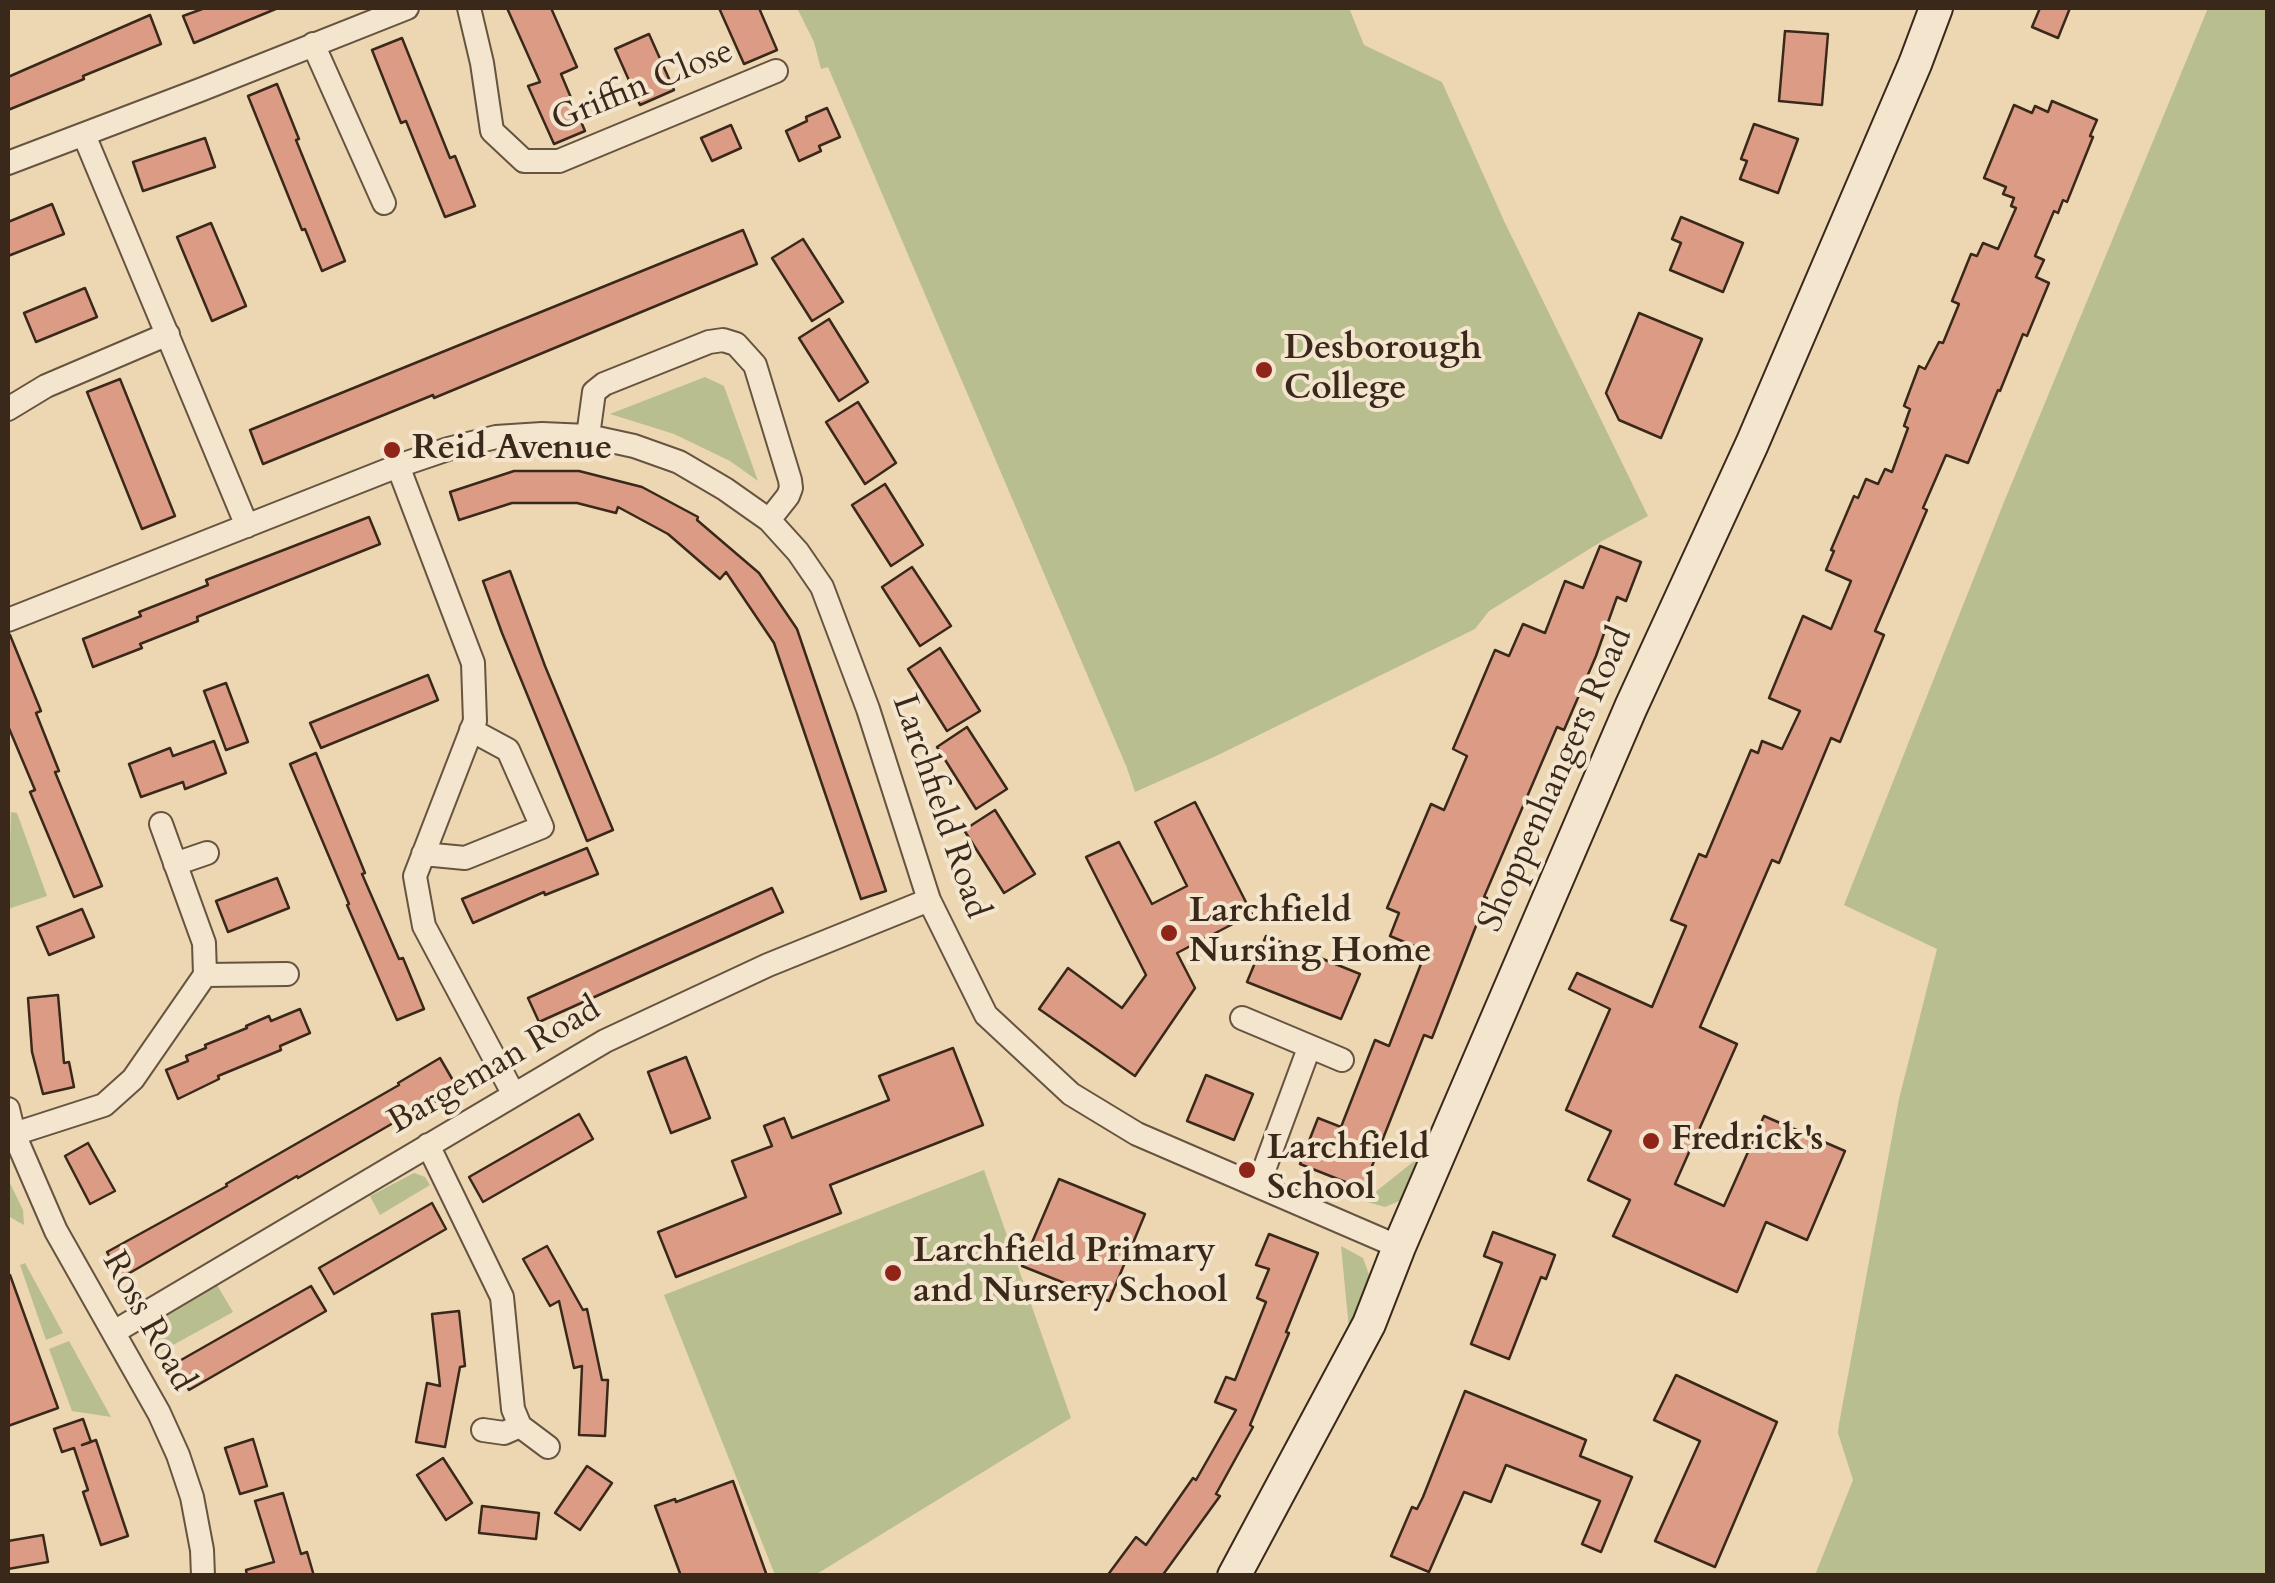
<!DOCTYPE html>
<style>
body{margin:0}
#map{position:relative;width:2275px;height:1583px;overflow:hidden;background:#edd7b3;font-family:Cardo,serif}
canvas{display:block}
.frame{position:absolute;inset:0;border:10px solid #3a291a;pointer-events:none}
</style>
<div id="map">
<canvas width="2275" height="1583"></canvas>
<div class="frame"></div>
</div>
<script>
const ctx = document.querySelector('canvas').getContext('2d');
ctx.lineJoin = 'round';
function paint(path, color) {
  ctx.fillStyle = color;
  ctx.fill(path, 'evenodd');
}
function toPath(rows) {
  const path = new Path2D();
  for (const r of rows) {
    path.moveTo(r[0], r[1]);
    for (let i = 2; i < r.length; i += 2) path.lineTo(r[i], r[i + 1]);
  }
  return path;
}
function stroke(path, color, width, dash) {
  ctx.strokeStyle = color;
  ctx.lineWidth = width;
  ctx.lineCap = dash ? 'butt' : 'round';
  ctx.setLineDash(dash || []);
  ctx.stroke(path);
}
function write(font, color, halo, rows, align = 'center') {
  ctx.font = font + ' Cardo,serif';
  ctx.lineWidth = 8;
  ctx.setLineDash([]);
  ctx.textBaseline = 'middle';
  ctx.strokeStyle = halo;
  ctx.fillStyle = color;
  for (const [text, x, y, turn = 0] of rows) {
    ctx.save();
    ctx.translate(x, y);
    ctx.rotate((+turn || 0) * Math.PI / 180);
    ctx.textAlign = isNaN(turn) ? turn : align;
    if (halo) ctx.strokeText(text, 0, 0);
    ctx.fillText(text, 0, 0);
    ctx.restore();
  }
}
paint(toPath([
 [797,8,1349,8,1364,45,1442,82,1505,223,1648,516,1604,540,1489,611,1475,629,1214,757,1135,792,1127,768,828,67,821,69,814,42],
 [2208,8,2268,8,2267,1575,1815,1575,1853,1480,1838,1433,1839,1424,1899,1099,1937,949,1844,905,2004,502],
 [705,377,724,386,758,481,730,461,674,434,610,414],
 [11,812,17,813,47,896,8,909],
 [1428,1150,1409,1197,1385,1207,1364,1201],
 [984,1170,1071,1418,815,1575,775,1575,664,1295],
 [414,1173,425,1177,430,1185,380,1215,370,1196],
 [8,1179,23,1210,24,1225,8,1216],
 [1341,1246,1363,1258,1371,1280,1349,1329],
 [25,1263,63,1333,46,1340,20,1265],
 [217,1285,233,1312,155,1355,156,1320],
 [69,1341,111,1417,72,1411,49,1349]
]), '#b8be8d');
const building = toPath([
 [205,8,278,8,194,43,183,16,205,8],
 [507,8,551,8,577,67,561,74,585,131,554,144,528,86,540,82,507,8],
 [719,8,759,8,777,50,744,64,719,8],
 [2040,8,2070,8,2058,38,2032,27,2040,8],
 [150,15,161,44,83,76,84,79,8,110,8,77,150,15],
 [1785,31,1828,34,1822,105,1779,101,1785,31],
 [649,34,674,90,640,105,615,49,649,34],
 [402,38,450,158,455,156,475,206,445,217,406,121,401,123,372,50,402,38],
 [277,84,299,139,296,140,345,261,322,271,305,229,302,230,248,96,277,84],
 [2052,101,2097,120,2090,136,2093,137,2067,202,2063,200,2058,213,2054,211,2035,256,2044,260,2036,277,2049,283,2027,336,2023,334,2000,391,1998,390,1968,463,1946,455,1923,508,1927,510,1875,631,1884,635,1840,742,1831,738,1779,863,1772,860,1700,1027,1737,1044,1675,1184,1724,1206,1764,1116,1845,1151,1807,1240,1766,1222,1737,1292,1613,1236,1630,1200,1588,1180,1611,1131,1566,1110,1610,1009,1569,989,1577,973,1652,1007,1686,926,1671,920,1699,854,1706,857,1751,750,1758,753,1762,741,1782,749,1800,711,1769,698,1803,616,1831,629,1851,581,1826,570,1834,551,1831,550,1854,496,1858,498,1866,479,1878,484,1885,469,1892,472,1908,428,1904,426,1910,409,1904,406,1919,366,1925,369,1939,342,1943,343,1959,304,1952,301,1971,254,1977,256,1983,243,1998,249,2016,208,2011,206,2014,198,2003,194,2006,187,1984,178,2014,105,2032,113,2035,106,2048,112,2052,101],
 [827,108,840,137,819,146,821,151,799,161,786,131,807,121,806,117,827,108],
 [1754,124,1798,139,1778,193,1740,179,1747,161,1741,159,1754,124],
 [731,125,741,148,712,161,701,138,731,125],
 [205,138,215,167,143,191,133,162,205,138],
 [52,204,64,234,8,256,8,222,52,204],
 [1681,217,1743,243,1723,292,1670,270,1681,243,1672,239,1681,217],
 [211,223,246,306,212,321,177,237,211,223],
 [743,230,757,264,434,398,433,395,263,464,250,430,743,230],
 [803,239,843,302,812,321,772,258,803,239],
 [85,288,97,317,36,342,24,313,85,288],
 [1639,313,1702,339,1661,438,1619,420,1606,393,1639,313],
 [829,319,868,382,839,401,799,338,829,319],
 [120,379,175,516,142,529,87,392,120,379],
 [858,402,896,463,865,484,826,422,858,402],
 [514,471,579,471,642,487,698,517,697,520,759,573,797,629,886,891,861,899,774,643,726,572,720,579,668,534,618,507,616,513,577,503,512,503,459,520,450,492,514,471],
 [885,484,923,545,891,566,852,505,885,484],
 [369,517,380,544,197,617,198,621,140,644,142,648,93,667,83,639,141,616,139,612,208,585,206,580,369,517],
 [1600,546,1641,562,1626,601,1617,597,1596,656,1564,730,1557,727,1484,897,1487,898,1432,1038,1424,1035,1363,1189,1300,1164,1318,1118,1341,1127,1375,1040,1389,1046,1426,951,1390,936,1399,913,1387,908,1431,804,1444,810,1467,756,1453,749,1495,650,1509,656,1523,624,1545,633,1565,581,1583,588,1600,546],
 [912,567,951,626,920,646,882,587,912,567],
 [510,571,545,666,613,830,587,841,502,633,483,581,510,571],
 [8,635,10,635,41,711,36,713,59,771,55,772,102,886,74,897,30,792,35,790,8,726,8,635],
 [940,648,980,711,947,731,908,669,940,648],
 [428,675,438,700,321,748,310,723,428,675],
 [226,683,248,742,226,750,204,691,226,683],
 [967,727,1007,789,976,809,937,747,967,727],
 [214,741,226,773,185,789,183,782,141,797,129,764,170,748,173,756,214,741],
 [316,753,365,873,362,874,399,959,403,958,424,1009,397,1020,347,905,349,904,290,764,316,753],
 [1195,802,1252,914,1177,953,1195,988,1135,1076,1039,1009,1068,968,1122,1008,1146,975,1086,857,1119,842,1152,904,1187,886,1155,822,1195,802],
 [995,810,1035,874,1004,893,964,830,995,810],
 [587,848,598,874,545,895,544,892,473,923,462,899,587,848],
 [277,878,289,908,228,932,216,901,277,878],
 [772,888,783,912,539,1022,528,998,772,888],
 [82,909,94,937,49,955,37,927,82,909],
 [1266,936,1360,974,1341,1019,1247,982,1266,936],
 [58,995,64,1063,69,1062,74,1087,43,1094,32,1052,28,998,58,995],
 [300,1009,310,1033,280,1046,281,1050,218,1076,219,1079,178,1099,166,1070,188,1061,186,1056,206,1048,205,1045,247,1028,246,1026,269,1016,271,1021,300,1009],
 [953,1048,983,1125,830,1185,841,1213,676,1277,658,1232,746,1197,732,1161,772,1146,764,1126,784,1118,792,1138,889,1100,879,1076,953,1048],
 [686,1057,710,1118,671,1133,648,1072,686,1057],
 [440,1058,458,1089,415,1113,414,1111,298,1178,297,1176,121,1278,107,1252,227,1186,226,1184,399,1085,398,1083,440,1058],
 [1206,1075,1253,1094,1234,1140,1187,1121,1206,1075],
 [579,1114,593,1139,483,1202,469,1177,579,1114],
 [88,1143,115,1191,90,1204,65,1156,88,1143],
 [1059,1179,1145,1214,1109,1301,1022,1266,1059,1179],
 [432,1203,446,1229,334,1294,319,1268,432,1203],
 [1493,1232,1555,1255,1546,1279,1541,1277,1509,1359,1471,1344,1502,1263,1484,1256,1493,1232],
 [1269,1234,1318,1253,1286,1332,1289,1333,1250,1425,1253,1427,1216,1494,1220,1496,1162,1576,1107,1576,1136,1537,1146,1545,1193,1478,1196,1480,1236,1410,1215,1402,1226,1377,1235,1380,1266,1302,1257,1298,1269,1269,1256,1265,1269,1234],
 [547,1246,583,1310,587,1309,602,1380,608,1380,605,1436,579,1435,582,1366,574,1368,559,1301,550,1306,523,1259,547,1246],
 [10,1275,58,1408,8,1426,8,1276,10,1275],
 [311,1286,326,1311,189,1390,174,1364,311,1286],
 [459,1311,465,1366,460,1367,445,1447,416,1442,427,1383,440,1386,432,1314,459,1311],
 [1676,1375,1777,1422,1715,1567,1655,1541,1700,1441,1654,1420,1676,1375],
 [1465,1391,1586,1440,1580,1456,1632,1477,1601,1552,1582,1544,1600,1501,1506,1465,1491,1502,1464,1492,1429,1572,1391,1556,1412,1507,1417,1509,1423,1497,1465,1391],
 [83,1419,91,1442,82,1445,96,1440,128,1536,101,1545,83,1492,88,1490,74,1448,62,1452,54,1429,83,1419],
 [253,1439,267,1486,240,1494,225,1448,253,1439],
 [443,1458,472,1503,446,1520,417,1475,443,1458],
 [587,1466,612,1483,580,1530,555,1513,587,1466],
 [733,1481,767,1576,681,1576,655,1506,675,1499,676,1502,733,1481],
 [283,1493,301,1554,307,1552,314,1576,247,1576,246,1570,274,1562,255,1501,283,1493],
 [482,1506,539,1513,536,1539,479,1533,482,1506],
 [43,1535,48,1562,8,1569,8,1541,43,1535]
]);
paint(building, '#db9b85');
stroke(building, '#3a291a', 2.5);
const street = toPath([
 [469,8,482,63,492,131,524,161,559,161,776,71],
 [313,44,384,203],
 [84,135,247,526],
 [8,163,200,90,407,8],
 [8,409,46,386,168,334],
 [588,436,594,392,604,384,709,342,723,340,736,344,755,365,790,480,791,488,788,496,769,520],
 [398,466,473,663,475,721,415,876,416,882,424,926,514,1095],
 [8,620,398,466,448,449,496,437,542,434,588,436,634,446,679,462,725,489,769,520,798,552,822,587,868,709,929,900,986,1015,1071,1094,1137,1134,1399,1247],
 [423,854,465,858,542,827,508,750,471,730],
 [175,864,207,853],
 [205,975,287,974],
 [1242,1018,1342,1060],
 [8,1109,14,1134,56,1231,159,1413,178,1455,192,1497,202,1550,203,1576],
 [14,1134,104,1105,133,1079,205,975,204,943,161,824],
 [428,1145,502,1297,513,1409,520,1426,548,1447],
 [1258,1186,1309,1048],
 [114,1332,605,1041,768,965,929,900],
 [483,1430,504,1433,520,1426]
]);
const secondary = toPath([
 [1234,1576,1369,1324,1399,1247,1631,707,1752,444,1915,64,1936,8]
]);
stroke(street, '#675440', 26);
stroke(secondary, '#3a291a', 36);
stroke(street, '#f3e5ce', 22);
stroke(secondary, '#f3e5ce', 32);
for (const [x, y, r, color] of [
 [1264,370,10,"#8f2418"],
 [392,450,10,"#8f2418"],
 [1169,933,10,"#8f2418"],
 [1651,1141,10,"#8f2418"],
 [1247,1170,10,"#8f2418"],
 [893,1273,10,"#8f2418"]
]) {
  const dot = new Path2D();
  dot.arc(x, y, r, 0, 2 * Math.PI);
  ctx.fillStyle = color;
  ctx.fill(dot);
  stroke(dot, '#f3e5ce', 4);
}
write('35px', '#3a291a', '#f3e5ce', [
 ["Griffin Close",643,87,-22],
 ["Shoppenhangers Road",1557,780,-66],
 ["Larchfield Road",939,807,71],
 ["Bargeman Road",495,1067,-30],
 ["Ross Road",147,1322,61]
]);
write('bold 35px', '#3a291a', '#f3e5ce', [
 ["Desborough",1284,350],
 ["College",1284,390],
 ["Reid Avenue",412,450],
 ["Larchfield",1189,913],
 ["Nursing Home",1189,953],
 ["Fredrick's",1671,1141],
 ["Larchfield",1267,1150],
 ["School",1267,1190],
 ["Larchfield Primary",913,1253],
 ["and Nursery School",913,1293]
], 'left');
</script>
